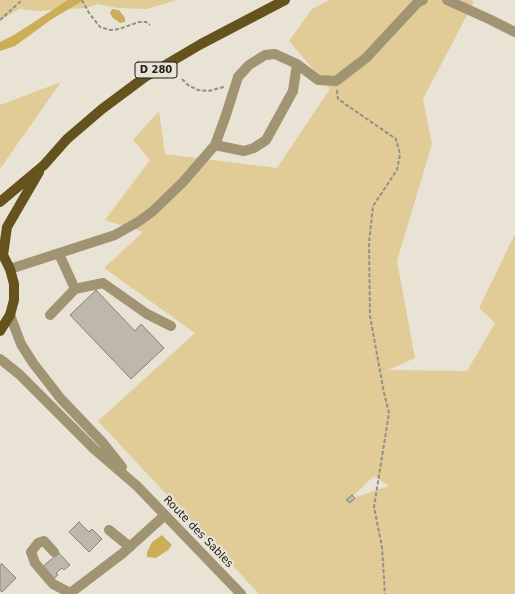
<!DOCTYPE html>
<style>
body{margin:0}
canvas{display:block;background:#e8e3d5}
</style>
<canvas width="515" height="594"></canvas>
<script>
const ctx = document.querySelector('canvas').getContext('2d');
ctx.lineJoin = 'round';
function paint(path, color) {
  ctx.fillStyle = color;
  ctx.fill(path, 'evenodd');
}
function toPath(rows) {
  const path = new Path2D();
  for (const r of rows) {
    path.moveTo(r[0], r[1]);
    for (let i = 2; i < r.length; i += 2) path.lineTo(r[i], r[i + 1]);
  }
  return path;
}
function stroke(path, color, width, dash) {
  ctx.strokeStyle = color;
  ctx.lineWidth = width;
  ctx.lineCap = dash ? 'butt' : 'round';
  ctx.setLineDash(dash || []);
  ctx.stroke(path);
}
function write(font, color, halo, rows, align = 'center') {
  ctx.font = font + ' "DejaVu Sans",sans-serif';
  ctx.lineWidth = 4;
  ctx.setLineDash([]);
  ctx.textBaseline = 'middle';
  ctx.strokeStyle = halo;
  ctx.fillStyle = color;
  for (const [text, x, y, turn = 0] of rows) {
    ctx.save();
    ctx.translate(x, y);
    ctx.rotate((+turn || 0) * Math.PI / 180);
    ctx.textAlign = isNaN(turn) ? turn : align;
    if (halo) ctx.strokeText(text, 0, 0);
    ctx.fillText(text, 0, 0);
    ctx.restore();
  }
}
paint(toPath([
 [0,0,176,0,147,9,117,8,98,4,86,8,39,11,19,9,0,21],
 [329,0,471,0,474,2,423,99,432,144,397,261,415,358,388,370,467,371,495,323,479,308,515,234,515,594,259,594,98,421,195,333,104,268,143,232,105,220,150,160,133,140,159,111,165,154,277,168,330,89,289,41,312,9],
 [374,476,389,486,350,499],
 [61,82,0,169,0,105]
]), '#e1cc97');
paint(toPath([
 [68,0,84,0,52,19,15,46,0,51,0,42,14,35],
 [112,9,119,10,125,18,125,22,120,23,113,18,110,13],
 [162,535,172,545,168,550,156,558,147,557,147,552,152,542]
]), '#cdae58');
const building = toPath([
 [96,290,135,331,141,324,164,348,131,379,70,315,96,290],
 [352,495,355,498,350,503,346,500,352,495],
 [79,522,89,532,92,529,102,539,89,552,69,532,79,522],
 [59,553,70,565,64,570,62,568,56,573,58,575,52,580,41,568,59,553],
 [2,564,16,578,2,592,0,590,0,565,2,564]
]);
paint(building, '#bdb8aa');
stroke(building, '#888376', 1);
stroke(toPath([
 [82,0,89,13,100,27,110,30,119,29,139,22,146,22,150,25],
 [0,20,22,0],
 [182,79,188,85,198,90,208,91,224,87],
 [337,90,338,99,396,139,400,154,397,170,373,206,369,243,370,316,384,393,389,413,374,507,382,547,385,594]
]), '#939086', 2, [4, 2]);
stroke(toPath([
 [447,0,491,20,515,32],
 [215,145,244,151,254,148,266,140,293,91,297,64],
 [10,269,115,235,138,222,153,211,183,182,215,145,225,118,238,77,249,65,265,55,275,54,297,64,318,80,336,81,366,58,418,2,423,0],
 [75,289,103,283,147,314,171,326],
 [10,315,21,344,33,363,61,399,103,443,122,467],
 [50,315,75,289,59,254],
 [0,359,19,374,94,449,137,486,241,594],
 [109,530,130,547],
 [54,552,44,541,38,543,31,552,35,563,53,584,70,593],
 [69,594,123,553,165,515]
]), '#a19472', 10);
stroke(toPath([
 [0,202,44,165,67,139,102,109,145,77,201,44,285,0],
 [0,252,3,255,10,269,14,284,14,300,10,315,0,331],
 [3,255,7,227,39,172]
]), '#65521c', 10);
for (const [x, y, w] of [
 [156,70,42]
]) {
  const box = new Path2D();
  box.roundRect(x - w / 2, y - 8, w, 16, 3);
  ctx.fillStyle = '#e8e3d5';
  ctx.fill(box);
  stroke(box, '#1f1d18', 1);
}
write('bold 10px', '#1f1d18', null, [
 ["D 280",156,70]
]);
write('11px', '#1f1d18', '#e8e3d5', [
 ["Route des Sables",198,532,46]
]);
</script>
